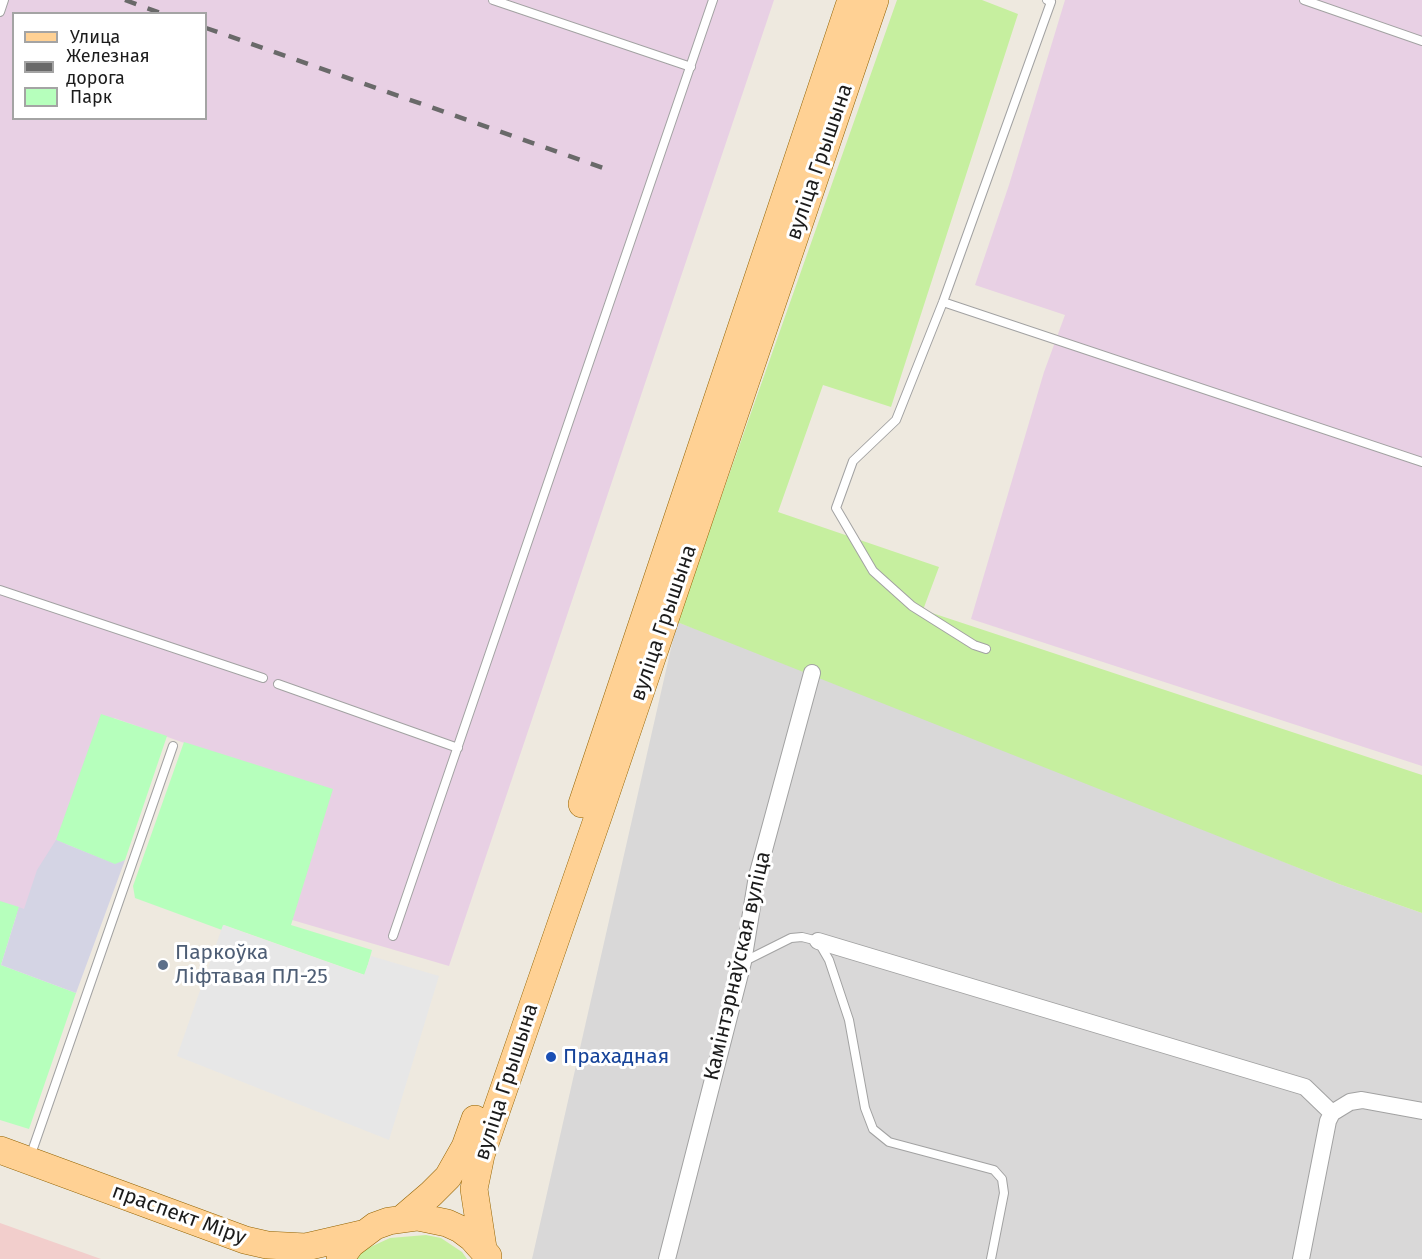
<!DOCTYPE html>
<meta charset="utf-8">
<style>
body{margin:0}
#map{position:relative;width:1422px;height:1259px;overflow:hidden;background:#eee9df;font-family:"Fira Sans",sans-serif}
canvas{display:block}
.legend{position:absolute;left:12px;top:12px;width:195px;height:108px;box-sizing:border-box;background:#fff;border:2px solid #a4a4a4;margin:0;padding:8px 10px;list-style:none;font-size:18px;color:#1b1b1b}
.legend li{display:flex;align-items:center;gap:12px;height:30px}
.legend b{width:30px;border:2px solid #a4a4a4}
</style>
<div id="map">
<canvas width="1422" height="1259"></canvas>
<ul class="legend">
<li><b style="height:8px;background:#ffd194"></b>Улица</li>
<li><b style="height:8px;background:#696969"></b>Железная дорога</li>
<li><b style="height:16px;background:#b6ffbc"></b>Парк</li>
</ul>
</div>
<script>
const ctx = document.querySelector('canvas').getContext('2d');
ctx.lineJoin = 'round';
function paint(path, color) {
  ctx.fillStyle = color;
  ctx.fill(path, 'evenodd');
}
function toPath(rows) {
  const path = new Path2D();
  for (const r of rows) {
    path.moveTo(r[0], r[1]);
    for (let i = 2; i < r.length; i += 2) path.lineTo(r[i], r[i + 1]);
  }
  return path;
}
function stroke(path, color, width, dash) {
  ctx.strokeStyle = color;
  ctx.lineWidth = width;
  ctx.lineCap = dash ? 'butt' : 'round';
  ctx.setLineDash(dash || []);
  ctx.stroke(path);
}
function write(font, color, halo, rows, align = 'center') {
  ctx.font = font + ' "Fira Sans",sans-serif';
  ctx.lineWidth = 6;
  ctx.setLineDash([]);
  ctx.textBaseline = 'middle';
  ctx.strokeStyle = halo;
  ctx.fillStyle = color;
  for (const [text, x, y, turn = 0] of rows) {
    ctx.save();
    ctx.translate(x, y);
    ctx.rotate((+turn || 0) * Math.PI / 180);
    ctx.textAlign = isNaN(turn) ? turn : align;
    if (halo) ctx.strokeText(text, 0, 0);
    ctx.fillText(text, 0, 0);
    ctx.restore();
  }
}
paint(toPath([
 [677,622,776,658,1339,884,1422,913,1422,1259,532,1259]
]), '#d9d8d8');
paint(toPath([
 [0,1223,101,1259,0,1259]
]), '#f2cecc');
paint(toPath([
 [0,0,774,0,449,966,265,912,314,789,114,718,35,921,0,910],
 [14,14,206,14,206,118,14,118],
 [1065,0,1422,0,1422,766,971,619,1044,372,1065,315,975,285,1009,185]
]), '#e8d0e4');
paint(toPath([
 [897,0,982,0,1018,14,891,407,823,385,778,512,939,567,923,610,1422,775,1422,913,1339,884,677,622],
 [426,1235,441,1238,462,1252,467,1259,352,1259,366,1249,390,1238]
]), '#c6ef9f');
paint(toPath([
 [101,714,167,736,125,860,116,865,56,840],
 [184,742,333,789,291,925,372,950,365,975,224,925,222,930,135,898,133,886],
 [0,901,19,907,1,965,76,993,29,1129,0,1120]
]), '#b6ffbc');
paint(toPath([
 [223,925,364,975,371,956,439,976,389,1140,177,1056]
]), '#e7e7e7');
paint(toPath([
 [56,840,115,864,125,860,76,993,1,965,19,907,24,909,37,870]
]), '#d4d4e4');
const service = toPath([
 [493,0,691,67],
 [1304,0,1422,41],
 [0,12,4,0],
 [943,302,1422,462],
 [0,590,263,678],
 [986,649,974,645,912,606,873,571,836,508,853,461,896,420,943,302,1051,2,1047,0],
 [278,684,458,748],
 [393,936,713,0],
 [743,962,791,938,802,937,818,941,829,960,849,1020,865,1108,873,1129,889,1142,994,1170,1002,1179,1004,1193,991,1259],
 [30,1157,173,746]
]);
const minor = toPath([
 [818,941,1305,1087,1332,1113],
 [667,1259,743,962,757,876,812,673],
 [1301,1259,1328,1121,1332,1113,1350,1102,1362,1100,1422,1111]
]);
const primary = toPath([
 [582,804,851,0],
 [0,1150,245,1240,267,1245,306,1247,362,1234],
 [403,1218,431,1194,448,1177,465,1147,475,1119],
 [483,1248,474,1189,481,1155,599,814,875,0],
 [340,1259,351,1244,375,1226,389,1221,418,1217,447,1223,460,1229,472,1238,488,1256]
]);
stroke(service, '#a2a2a2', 10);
stroke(minor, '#a2a2a2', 18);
stroke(primary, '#936300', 28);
stroke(service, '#fff', 8);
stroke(minor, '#fff', 16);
stroke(primary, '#ffd194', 27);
stroke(toPath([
 [125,0,163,14],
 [206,28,612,171]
]), '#696969', 4.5, [12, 12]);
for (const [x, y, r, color] of [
 [163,965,6,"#5c6f8a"],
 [551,1057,6,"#1a4fb4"]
]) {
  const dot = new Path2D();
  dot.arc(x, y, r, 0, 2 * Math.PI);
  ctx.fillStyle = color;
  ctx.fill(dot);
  stroke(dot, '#fff', 2);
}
write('21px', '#1b1b1b', '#fff', [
 ["вуліца Грышына",820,162,-71],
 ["вуліца Грышына",664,623,-71],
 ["Камінтэрнаўская вуліца",738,966,-77],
 ["вуліца Грышына",507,1082,-72],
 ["праспект Міру",179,1215,20]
]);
write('21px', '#4e5e75', '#fff', [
 ["Паркоўка",175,953],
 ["Ліфтавая ПЛ-25",175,977]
], 'left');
write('21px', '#164399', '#fff', [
 ["Прахадная",563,1057]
], 'left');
</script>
